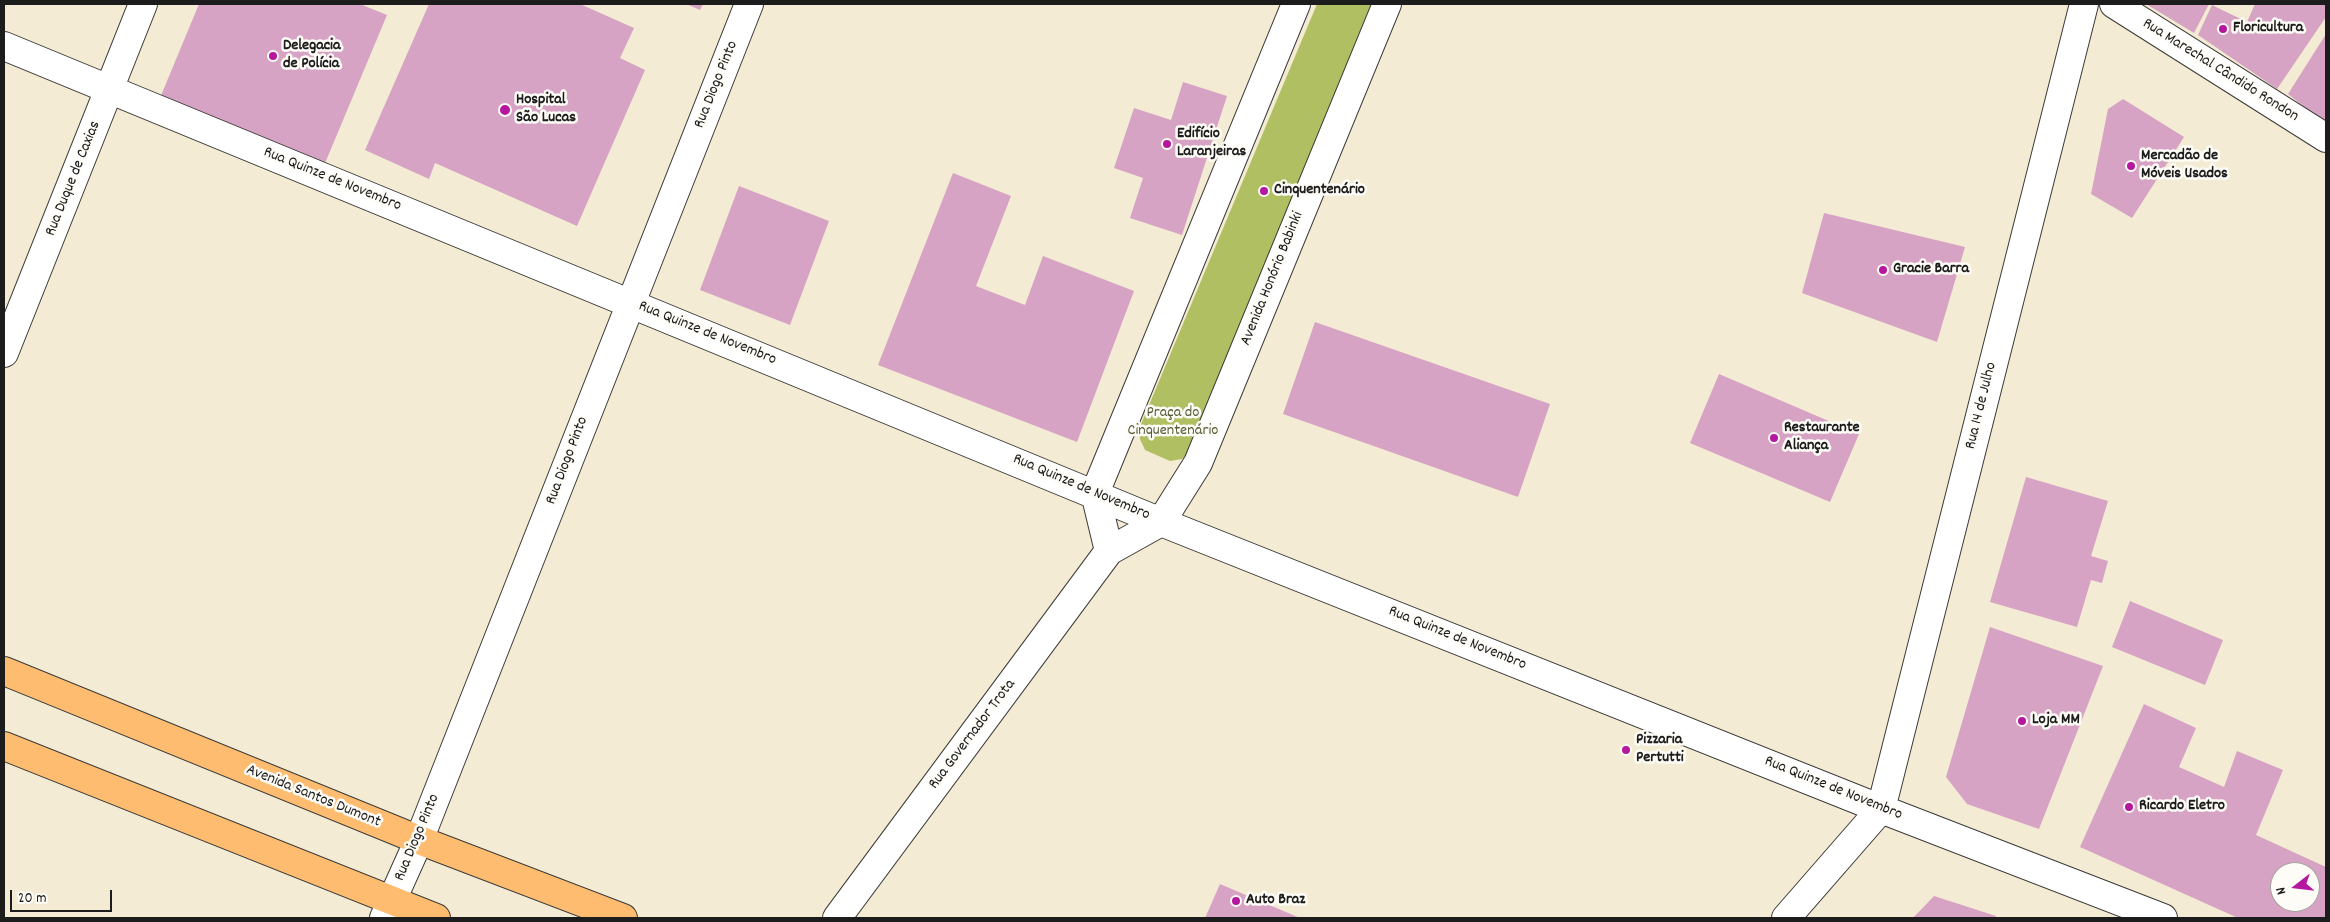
<!DOCTYPE html>
<meta charset="utf-8">
<style>
body{margin:0}
#map{position:relative;width:2330px;height:922px;overflow:hidden;background:#f3ebd4;font-family:Dekko,sans-serif}
canvas{display:block}
.frame{position:absolute;inset:0;border:5px solid #1c1c1c;pointer-events:none}
.north{position:absolute;left:2270px;top:862px;width:50px;height:50px;box-sizing:border-box;background:#fdfcf7;border:1px solid #a3a29f;border-radius:50%;rotate:254deg;font-size:14px;font-weight:700;line-height:20px;text-align:center;color:#1c1c1c}
.north::after{content:'';display:block;margin:auto;width:18px;height:22px;background:#b5179e;clip-path:polygon(50% 0,100% 100%,50% 72%,0 100%)}
.scale{position:absolute;left:10px;top:890px;width:102px;height:22px;box-sizing:border-box;border:2px solid #1c1c1c;border-top:0;padding-left:6px;font-size:15px;line-height:18px;white-space:nowrap;color:#1c1c1c;-webkit-text-stroke:4px #fdfcf7;paint-order:stroke}
</style>
<div id="map">
<canvas width="2330" height="922"></canvas>
<div class="frame"></div>
<div class="north">N</div>
<div class="scale">20 m</div>
</div>
<script>
const ctx = document.querySelector('canvas').getContext('2d');
ctx.lineJoin = 'round';
function paint(path, color) {
  ctx.fillStyle = color;
  ctx.fill(path, 'evenodd');
}
function toPath(rows) {
  const path = new Path2D();
  for (const r of rows) {
    path.moveTo(r[0], r[1]);
    for (let i = 2; i < r.length; i += 2) path.lineTo(r[i], r[i + 1]);
  }
  return path;
}
function stroke(path, color, width, dash) {
  ctx.strokeStyle = color;
  ctx.lineWidth = width;
  ctx.lineCap = dash ? 'butt' : 'round';
  ctx.setLineDash(dash || []);
  ctx.stroke(path);
}
function write(font, color, halo, rows, align = 'center') {
  ctx.font = font + ' Dekko,sans-serif';
  ctx.lineWidth = 5;
  ctx.setLineDash([]);
  ctx.textBaseline = 'middle';
  ctx.strokeStyle = halo;
  ctx.fillStyle = color;
  for (const [text, x, y, turn = 0] of rows) {
    ctx.save();
    ctx.translate(x, y);
    ctx.rotate((+turn || 0) * Math.PI / 180);
    ctx.textAlign = isNaN(turn) ? turn : align;
    if (halo) ctx.strokeText(text, 0, 0);
    ctx.fillText(text, 0, 0);
    ctx.restore();
  }
}
paint(toPath([
 [1317,4,1377,4,1194,449,1182,459,1170,461,1145,450,1140,439,1139,429]
]), '#b0bf61');
paint(toPath([
 [199,4,360,4,387,15,323,168,160,98],
 [429,4,580,4,634,28,620,58,645,70,577,226,435,163,429,179,365,150],
 [686,4,703,4,700,10],
 [2146,4,2209,4,2194,33],
 [2255,4,2326,4,2326,17,2277,89,2198,35,2212,5,2247,22],
 [2326,34,2326,118,2323,122,2288,94],
 [1183,82,1227,96,1182,235,1130,218,1143,178,1114,168,1134,108,1171,120],
 [2123,99,2184,137,2132,218,2091,194,2108,109],
 [953,173,1011,196,976,286,1025,305,1043,256,1134,291,1077,442,878,365],
 [739,186,829,221,790,325,700,290],
 [1824,213,1965,247,1937,342,1802,293],
 [1315,322,1550,404,1518,497,1283,414],
 [1719,374,1859,434,1830,502,1690,443],
 [2026,477,2108,501,2091,556,2108,561,2102,583,2091,580,2077,627,1990,602],
 [2130,601,2223,640,2205,685,2112,647],
 [1990,627,2103,666,2039,829,1967,804,1946,777],
 [2144,704,2196,728,2179,767,2224,787,2237,751,2283,770,2256,835,2326,867,2326,918,2238,918,2080,847],
 [2280,872,2310,872,2310,902,2280,902],
 [1220,884,1300,918,1205,918],
 [1934,896,1996,916,1995,918,1913,918]
]), '#d7a3c4');
const minor = toPath([
 [2114,4,2326,138],
 [4,46,1161,522,1881,809,2163,918],
 [4,353,143,4],
 [1095,493,1296,4],
 [1095,493,1109,551],
 [384,918,419,840,749,4],
 [837,918,1109,551,1161,522,1198,463,1387,4],
 [1786,918,1881,809,2084,4]
]);
const major = toPath([
 [4,671,419,840,623,918],
 [4,746,436,918]
]);
stroke(minor, '#3c3b38', 30);
stroke(major, '#3c3b38', 30);
stroke(minor, '#fff', 28);
stroke(major, '#fdbc6f', 28);
for (const [x, y, r, color] of [
 [2223,29,5,"#b5179e"],
 [273,56,5,"#b5179e"],
 [505,110,6,"#b5179e"],
 [1167,144,5,"#b5179e"],
 [2131,166,5,"#b5179e"],
 [1264,191,5,"#b5179e"],
 [1883,270,5,"#b5179e"],
 [1774,438,5,"#b5179e"],
 [2022,721,5,"#b5179e"],
 [1626,750,5,"#b5179e"],
 [2129,807,5,"#b5179e"],
 [1236,901,5,"#b5179e"]
]) {
  const dot = new Path2D();
  dot.arc(x, y, r, 0, 2 * Math.PI);
  ctx.fillStyle = color;
  ctx.fill(dot);
  stroke(dot, '#fdfcf7', 2);
}
write('bold 16px', '#1c1c1c', '#fdfcf7', [
 ["Floricultura",2233,29],
 ["Delegacia",283,47],
 ["de Polícia",283,65],
 ["Hospital",516,101],
 ["São Lucas",516,119],
 ["Edifício",1177,135],
 ["Laranjeiras",1177,153],
 ["Mercadão de",2141,157],
 ["Móveis Usados",2141,175],
 ["Cinquentenário",1274,191],
 ["Gracie Barra",1893,270],
 ["Restaurante",1784,429],
 ["Aliança",1784,447],
 ["Loja MM",2032,721],
 ["Pizzaria",1636,741],
 ["Pertutti",1636,759],
 ["Ricardo Eletro",2139,807],
 ["Auto Braz",1246,901]
], 'left');
write('16px', '#1c1c1c', '#fdfcf7', [
 ["Rua Marechal Cândido Rondon",2220,71,32],
 ["Rua Diogo Pinto",717,85,-68],
 ["Rua Duque de Caxias",74,179,-68],
 ["Rua Quinze de Novembro",332,180,22],
 ["Avenida Honório Babinki",1273,279,-68],
 ["Rua Quinze de Novembro",707,334,22],
 ["Rua 14 de Julho",1982,406,-76],
 ["Rua Diogo Pinto",568,461,-69],
 ["Rua Quinze de Novembro",1081,488,23],
 ["Rua Quinze de Novembro",1457,639,22],
 ["Rua Governador Trota",973,735,-53],
 ["Rua Quinze de Novembro",1833,789,22],
 ["Avenida Santos Dumont",313,797,22],
 ["Rua Diogo Pinto",418,838,-67]
]);
write('16px', '#575d38', '#fdfcf7', [
 ["Praça do",1173,414],
 ["Cinquentenário",1173,432]
]);
</script>
